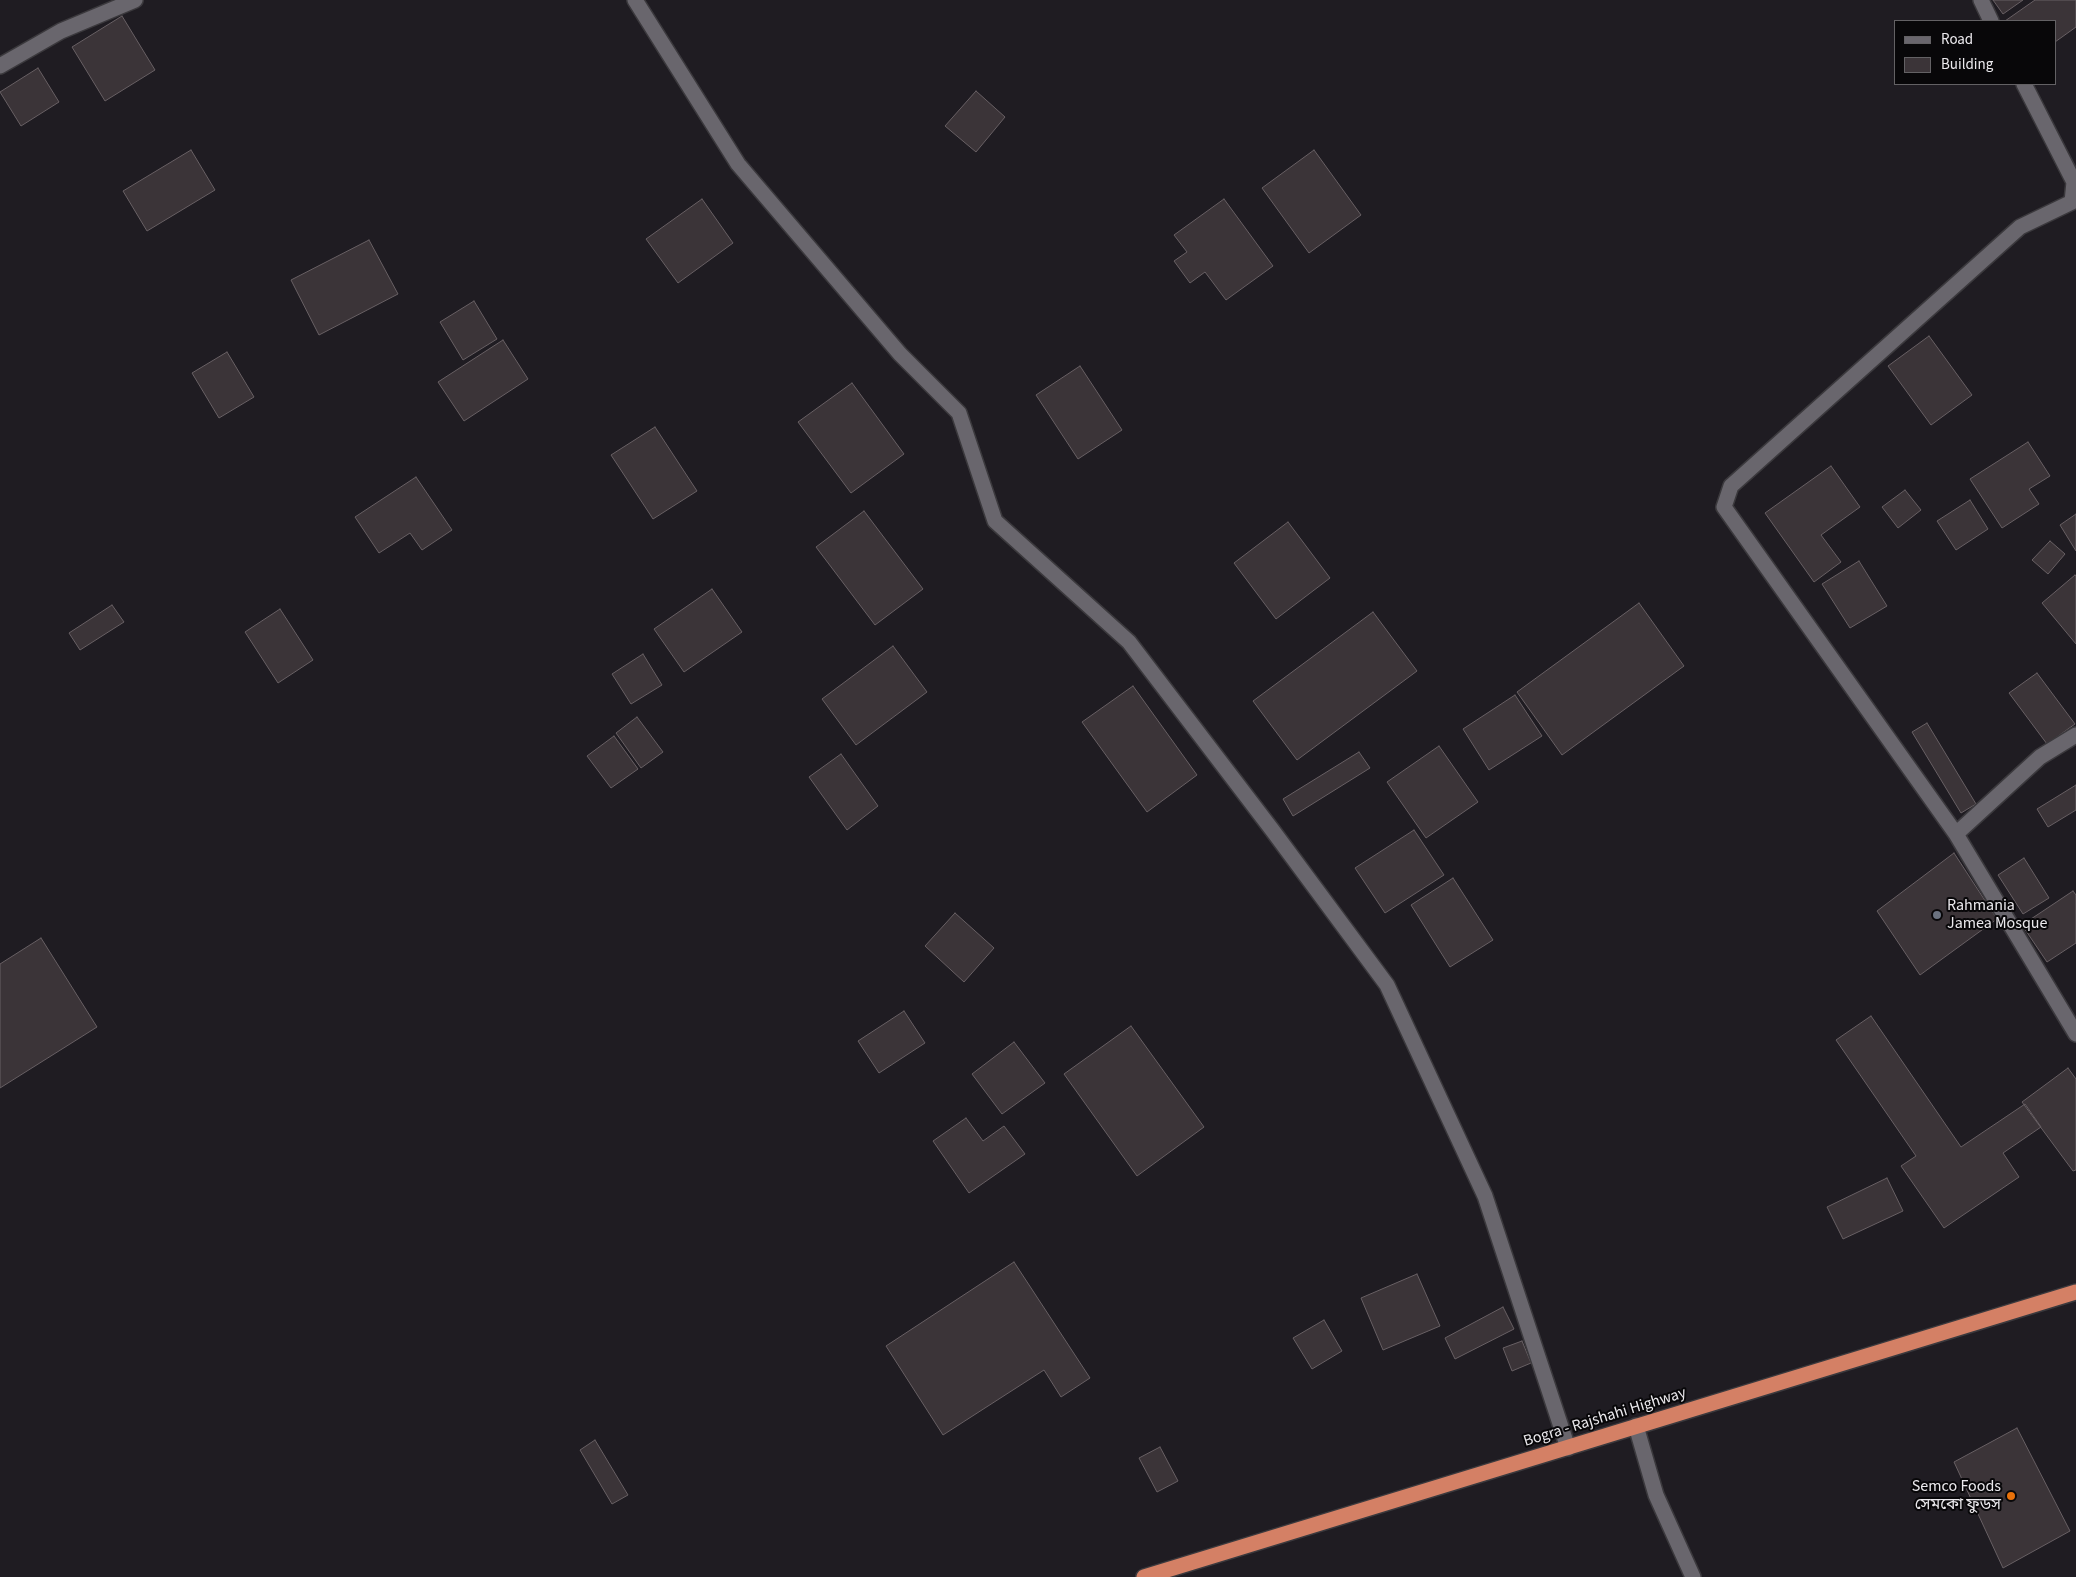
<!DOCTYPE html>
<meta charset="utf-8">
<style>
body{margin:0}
#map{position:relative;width:2076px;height:1577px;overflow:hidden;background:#1f1c22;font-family:"Source Sans 3",sans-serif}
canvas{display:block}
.legend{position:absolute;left:1894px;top:20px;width:162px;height:65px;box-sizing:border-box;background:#080709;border:1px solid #636164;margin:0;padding:6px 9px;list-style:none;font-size:15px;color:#ebe9ed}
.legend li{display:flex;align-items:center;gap:10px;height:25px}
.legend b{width:25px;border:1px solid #636164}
</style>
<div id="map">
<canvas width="2076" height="1577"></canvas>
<ul class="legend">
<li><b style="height:6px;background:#69666d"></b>Road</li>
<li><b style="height:14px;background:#3b3438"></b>Building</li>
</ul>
</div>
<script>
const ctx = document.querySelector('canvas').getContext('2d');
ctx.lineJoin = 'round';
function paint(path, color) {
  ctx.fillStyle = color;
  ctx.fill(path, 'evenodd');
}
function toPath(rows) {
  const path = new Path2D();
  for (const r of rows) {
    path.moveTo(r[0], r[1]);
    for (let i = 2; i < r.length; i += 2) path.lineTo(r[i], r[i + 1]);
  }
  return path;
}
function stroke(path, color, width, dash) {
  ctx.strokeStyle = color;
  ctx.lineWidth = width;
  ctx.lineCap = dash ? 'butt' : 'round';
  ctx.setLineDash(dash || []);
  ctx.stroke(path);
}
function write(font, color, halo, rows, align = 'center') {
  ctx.font = font + ' "Source Sans 3","Noto Sans Bengali",sans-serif';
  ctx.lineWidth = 4;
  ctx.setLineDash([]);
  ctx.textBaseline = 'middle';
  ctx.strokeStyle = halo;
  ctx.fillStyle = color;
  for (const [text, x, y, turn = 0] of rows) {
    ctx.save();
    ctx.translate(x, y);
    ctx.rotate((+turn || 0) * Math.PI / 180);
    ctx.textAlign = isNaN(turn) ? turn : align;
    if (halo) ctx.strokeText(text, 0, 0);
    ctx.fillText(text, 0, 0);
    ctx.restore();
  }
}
const building = toPath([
 [1993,0,2023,0,2003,14,1993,0],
 [2035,0,2076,0,2076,27,2055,42,2055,21,2005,21,2035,0],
 [122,16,155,70,105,101,72,47,122,16],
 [38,68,59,102,21,126,0,92,38,68],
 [976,91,1005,117,976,152,945,126,976,91],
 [191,150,215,190,147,231,123,191,191,150],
 [1314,150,1361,215,1309,253,1262,188,1314,150],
 [702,199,733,243,678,283,646,239,702,199],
 [1224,199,1273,266,1226,300,1205,272,1190,283,1174,261,1187,252,1174,235,1224,199],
 [369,240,398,294,319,335,291,280,369,240],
 [474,301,497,339,463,360,440,322,474,301],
 [1929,336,1972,395,1931,425,1888,366,1929,336],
 [503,340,528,379,464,421,438,382,503,340],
 [227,352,254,397,219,418,192,373,227,352],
 [1080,366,1122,430,1078,459,1036,395,1080,366],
 [852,383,904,454,851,493,798,422,852,383],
 [655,427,697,491,653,519,611,455,655,427],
 [2028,442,2050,476,2029,489,2039,504,2002,528,1970,479,2028,442],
 [1831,466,1860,507,1821,535,1841,562,1814,582,1765,513,1831,466],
 [416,477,452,530,422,550,410,533,379,553,355,517,416,477],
 [1905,490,1921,510,1898,528,1882,507,1905,490],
 [1970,500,1988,529,1956,550,1937,521,1970,500],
 [864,511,923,589,875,625,816,547,864,511],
 [2076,514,2076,551,2060,525,2076,514],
 [1288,522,1330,578,1276,619,1234,563,1288,522],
 [2050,541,2065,554,2048,574,2032,560,2050,541],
 [1859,561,1887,606,1850,628,1822,584,1859,561],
 [2075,575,2076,576,2076,644,2042,603,2075,575],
 [712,589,742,632,684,672,654,629,712,589],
 [1639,603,1684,666,1562,755,1517,692,1639,603],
 [112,605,124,622,80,650,69,633,112,605],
 [280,609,313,660,278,683,245,632,280,609],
 [1373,612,1417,671,1297,760,1253,701,1373,612],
 [893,646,927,692,856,745,822,699,893,646],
 [643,654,662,685,631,704,612,674,643,654],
 [2037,673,2075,724,2047,744,2009,693,2037,673],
 [1133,686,1197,775,1147,812,1082,722,1133,686],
 [1515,695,1542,736,1489,770,1463,729,1515,695],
 [637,717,663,752,641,768,616,733,637,717],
 [1927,723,1976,804,1961,813,1912,732,1927,723],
 [614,736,638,769,611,788,587,756,614,736],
 [1439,746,1478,802,1426,838,1387,782,1439,746],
 [1359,752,1370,768,1293,816,1283,799,1359,752],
 [841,754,878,806,847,830,809,777,841,754],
 [2076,785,2076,810,2048,827,2037,809,2076,785],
 [1414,830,1444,875,1385,913,1355,868,1414,830],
 [1954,853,1997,919,1920,975,1877,911,1954,853],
 [2024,858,2049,898,2023,914,1998,875,2024,858],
 [1453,878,1493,940,1450,967,1411,905,1453,878],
 [2073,891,2076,895,2076,943,2047,962,2022,925,2073,891],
 [955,913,994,948,964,982,925,946,955,913],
 [41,938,97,1027,0,1088,0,964,41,938],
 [904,1011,925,1043,879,1073,858,1041,904,1011],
 [1871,1016,1961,1147,2025,1104,2041,1127,2003,1153,2019,1177,1944,1228,1901,1166,1916,1156,1836,1040,1871,1016],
 [1131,1026,1204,1127,1137,1176,1064,1074,1131,1026],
 [1014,1042,1045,1083,1002,1114,972,1074,1014,1042],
 [2068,1068,2076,1079,2076,1170,2073,1171,2022,1102,2068,1068],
 [966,1118,983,1141,1004,1126,1025,1154,969,1193,933,1141,966,1118],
 [1887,1178,1903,1211,1843,1239,1827,1207,1887,1178],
 [1014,1262,1090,1378,1061,1397,1044,1370,943,1435,886,1346,1014,1262],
 [1417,1274,1440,1326,1383,1350,1361,1298,1417,1274],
 [1503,1307,1514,1329,1455,1359,1445,1338,1503,1307],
 [1324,1320,1342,1351,1312,1369,1293,1338,1324,1320],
 [1522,1341,1531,1363,1512,1371,1503,1348,1522,1341],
 [2017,1428,2070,1531,2003,1568,1954,1462,2017,1428],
 [595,1440,628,1495,612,1504,580,1450,595,1440],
 [1160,1447,1178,1481,1157,1492,1139,1458,1160,1447]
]);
paint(building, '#3b3438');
stroke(building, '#686064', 1);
const minor = toPath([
 [635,0,738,164,900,354,959,413,995,521,1129,642,1273,831,1387,985,1485,1196,1568,1448],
 [1981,0,1991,21],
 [0,66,61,31,135,0],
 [2024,84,2074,182,2072,202,2020,227,1731,486,1724,507,1956,834,2076,1034],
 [1956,834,2040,757,2076,735],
 [1636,1426,1656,1495,1693,1577]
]);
const highway = toPath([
 [1144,1577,2076,1292]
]);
stroke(minor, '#3b393d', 18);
stroke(highway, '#3b393d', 18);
stroke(minor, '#69666d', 15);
stroke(highway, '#d48065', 15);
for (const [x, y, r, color] of [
 [1937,915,5,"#6b7280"],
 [2011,1496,5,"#e8710a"]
]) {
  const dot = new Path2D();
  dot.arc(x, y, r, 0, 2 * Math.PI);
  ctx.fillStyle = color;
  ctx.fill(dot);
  stroke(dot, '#080709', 2);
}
write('16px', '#ebe9ed', '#080709', [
 ["Rahmania",1947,906],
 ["Jamea Mosque",1947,924],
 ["Semco Foods",2001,1487,"right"],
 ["সেমকো ফুডস",2001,1505,"right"]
], 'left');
write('16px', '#ebe9ed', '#080709', [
 ["Bogra - Rajshahi Highway",1605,1418,-17]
]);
</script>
